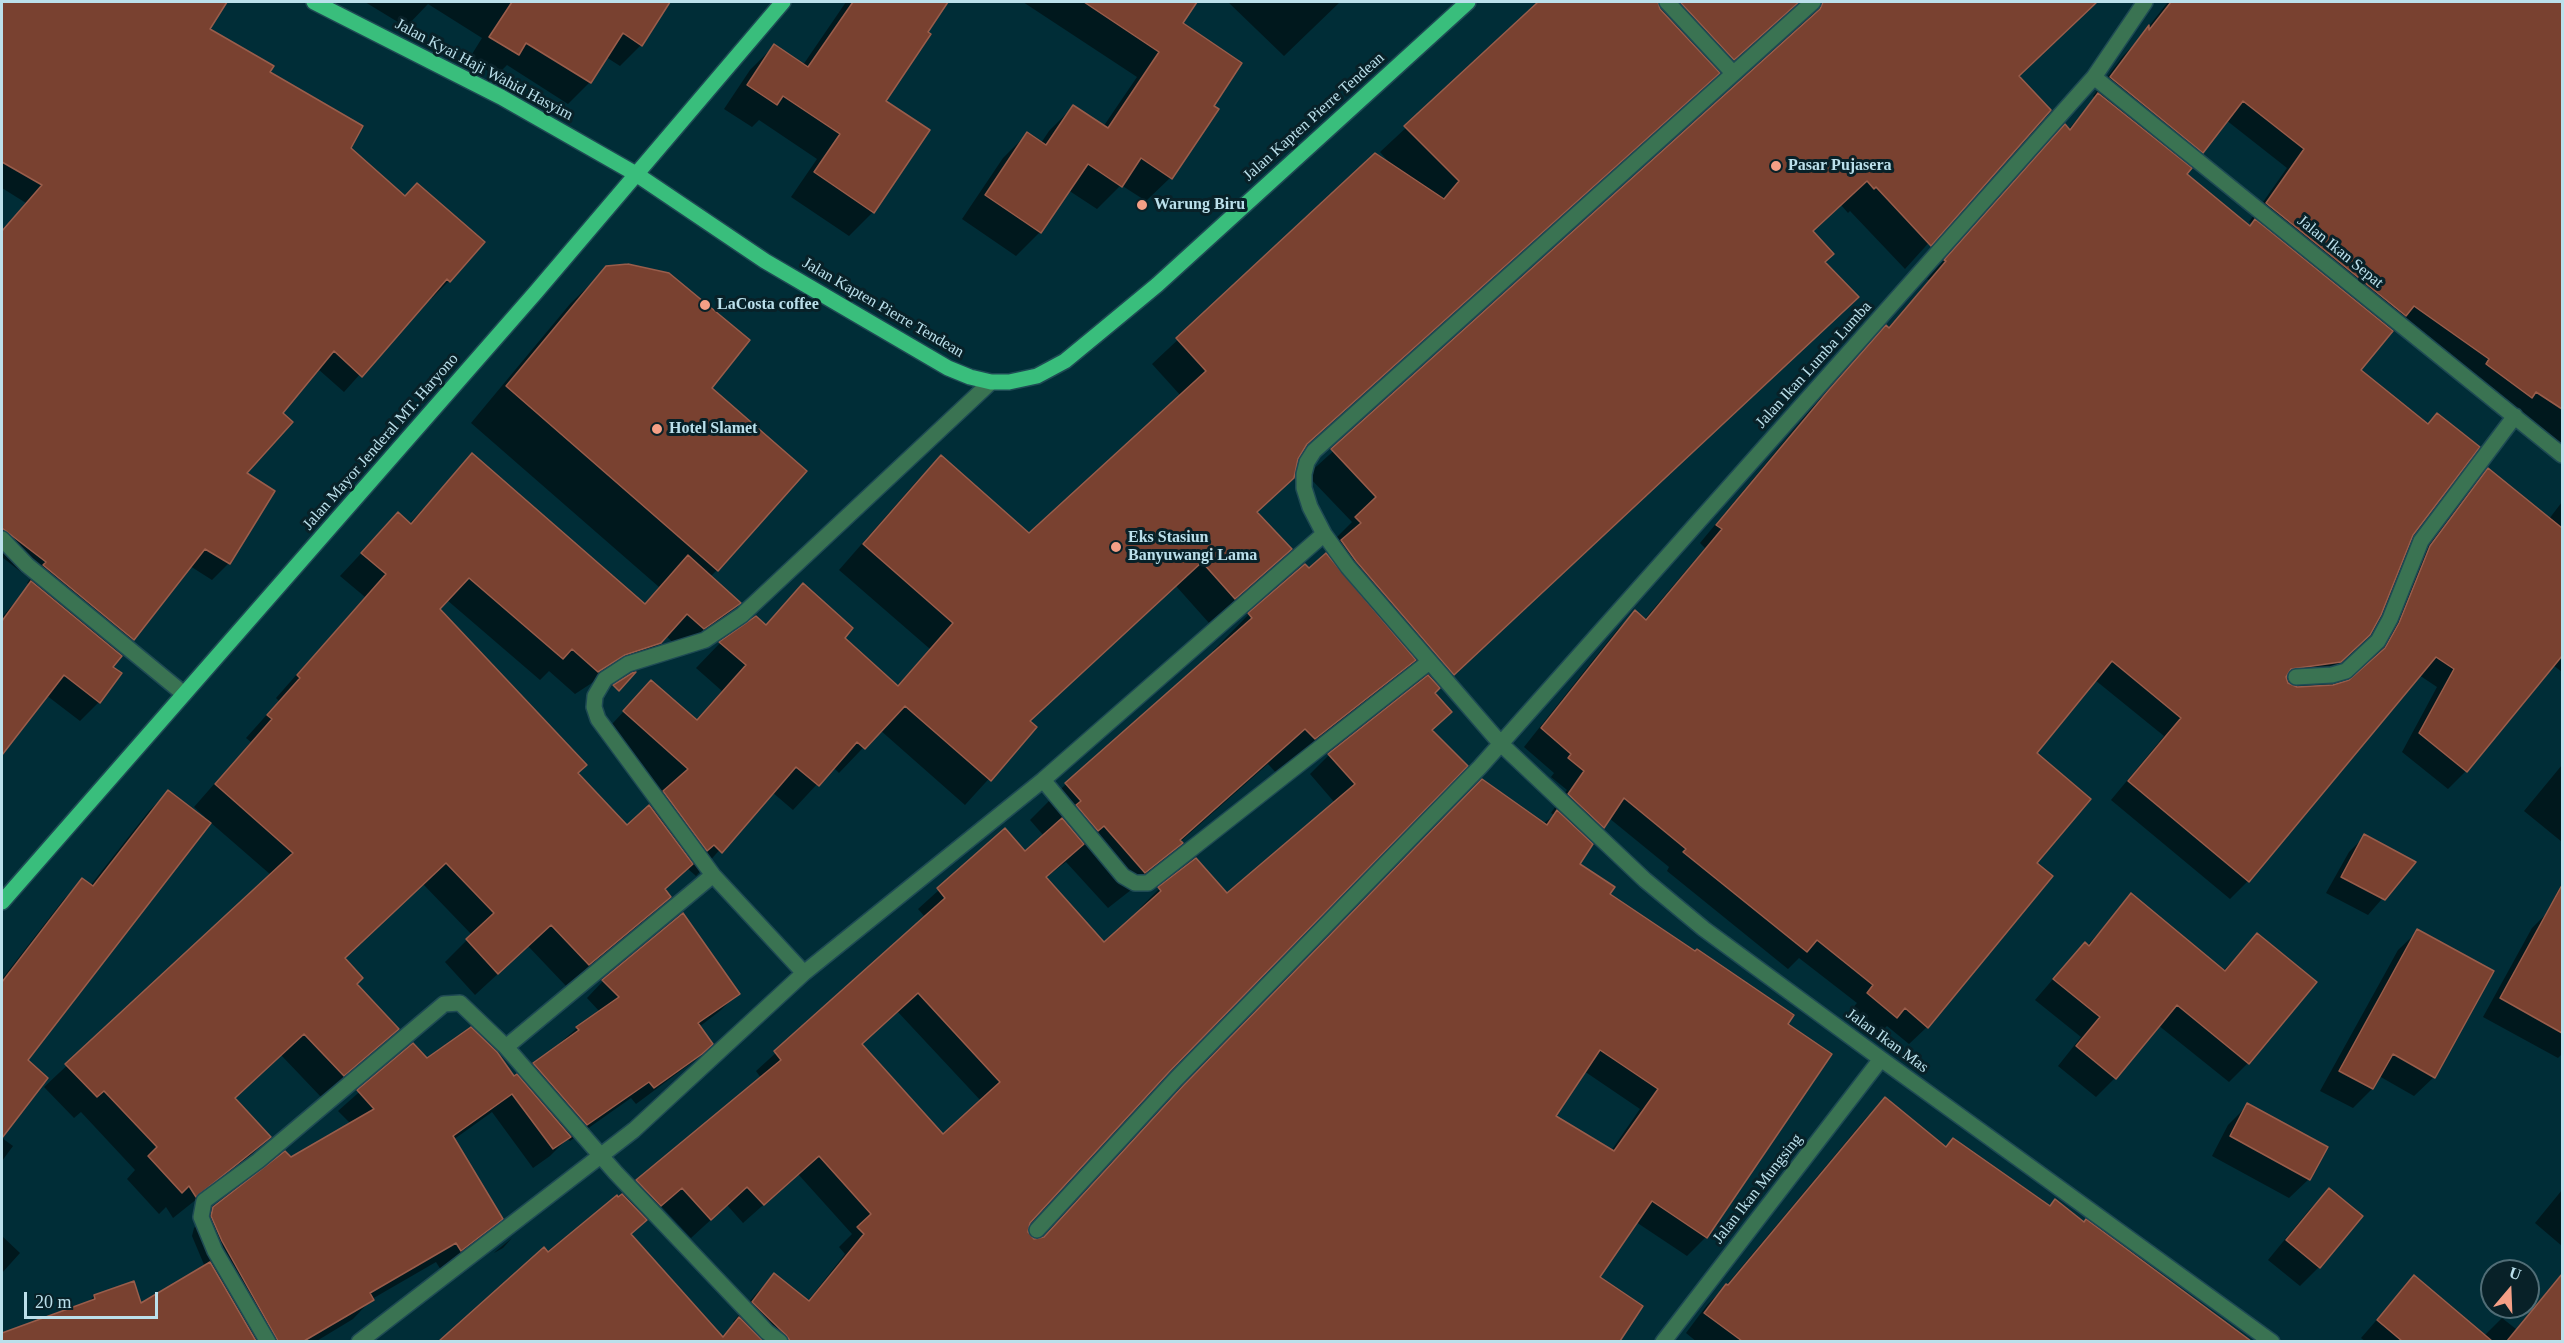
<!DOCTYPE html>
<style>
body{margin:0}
#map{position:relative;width:2564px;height:1343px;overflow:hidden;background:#002d37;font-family:"Times New Roman",serif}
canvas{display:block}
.frame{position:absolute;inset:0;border:3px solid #bbe0eb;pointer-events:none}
.north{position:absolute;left:2480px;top:1259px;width:60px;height:60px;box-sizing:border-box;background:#082128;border:2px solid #506d76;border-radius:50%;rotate:19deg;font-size:16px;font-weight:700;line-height:24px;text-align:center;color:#bbe0eb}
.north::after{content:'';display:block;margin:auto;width:21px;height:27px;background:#f49f86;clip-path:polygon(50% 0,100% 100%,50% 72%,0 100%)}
.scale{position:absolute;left:24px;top:1292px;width:134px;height:27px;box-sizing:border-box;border:3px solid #bbe0eb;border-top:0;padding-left:8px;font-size:18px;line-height:21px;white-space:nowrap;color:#bbe0eb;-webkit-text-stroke:4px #082128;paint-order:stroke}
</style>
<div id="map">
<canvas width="2564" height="1343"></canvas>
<div class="frame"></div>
<div class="north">U</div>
<div class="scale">20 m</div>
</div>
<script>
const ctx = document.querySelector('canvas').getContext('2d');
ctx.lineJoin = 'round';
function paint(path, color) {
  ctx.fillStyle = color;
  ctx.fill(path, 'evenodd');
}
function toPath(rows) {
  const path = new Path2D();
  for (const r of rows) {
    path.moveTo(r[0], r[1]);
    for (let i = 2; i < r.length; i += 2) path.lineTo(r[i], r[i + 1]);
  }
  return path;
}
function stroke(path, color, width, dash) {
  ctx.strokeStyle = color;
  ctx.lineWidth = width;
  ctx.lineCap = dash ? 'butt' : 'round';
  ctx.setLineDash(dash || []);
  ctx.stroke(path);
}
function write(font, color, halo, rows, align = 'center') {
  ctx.font = font + ' "Times New Roman",serif';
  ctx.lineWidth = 6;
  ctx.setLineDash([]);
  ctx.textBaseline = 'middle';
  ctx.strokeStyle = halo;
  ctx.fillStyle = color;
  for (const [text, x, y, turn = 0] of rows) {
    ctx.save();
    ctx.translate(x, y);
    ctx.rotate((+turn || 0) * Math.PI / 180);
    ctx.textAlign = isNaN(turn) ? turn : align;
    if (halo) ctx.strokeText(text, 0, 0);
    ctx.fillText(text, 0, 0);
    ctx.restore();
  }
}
paint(toPath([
 [2,2,160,2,168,6,171,2,221,2,224,3,208,30,268,72,404,198,483,243,449,281,432,298,430,296,344,392,318,369,280,413,244,474,229,563,212,580,190,566,133,639,118,654,99,702,80,721,46,695,20,729,2,747,2,617,30,585,27,583,30,579,2,557,2,231,26,203,2,188],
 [365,2,669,2,641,45,620,66,606,57,590,82,568,104,507,65,496,76,469,59,482,38,428,4,406,27],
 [846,2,946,2,884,101,928,130,873,212,849,236,791,197,817,159,759,120,752,127,724,109,750,70,774,46,803,65],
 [1023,2,1195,2,1180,23,1212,106,1170,178,1146,201,1121,185,1097,209,1068,190,1040,232,1016,256,962,219,1003,158,1027,134,1041,143,1049,131,1073,107,1103,127,1137,77],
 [1228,2,1340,2,1284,56],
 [1541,2,2083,2,2089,8,2018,76,2049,110,1905,269,1850,211,1848,213,1841,205,1812,232,1823,262,1832,322,1434,694,1431,731,1168,1071,1028,1223,1026,1233,1034,1241,1043,1239,1554,815,1551,813,1567,790,1551,777,1554,773,1524,747,1617,630,1635,612,1644,620,1705,548,1700,543,1810,410,1868,345,1887,329,1929,280,1927,279,2047,144,2068,130,2095,98,2093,96,2122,57,2138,40,2168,2,2562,2,2562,449,2396,323,2359,370,2412,535,2350,653,2321,680,2289,684,2290,687,2333,686,2349,682,2369,664,2381,642,2412,565,2470,488,2488,470,2549,519,2562,502,2562,672,2553,665,2466,771,2448,789,2402,752,2437,687,2419,675,2248,881,2230,899,2111,800,2164,736,2095,680,2035,753,2035,863,1927,1027,1909,1044,1887,1026,1878,1035,1850,1011,1857,1003,1799,958,1788,969,1667,871,1669,867,1609,818,1588,842,1578,864,1608,895,1786,1024,1706,1237,1687,1256,1636,1222,1598,1277,1620,1339,1624,1342,796,1342,789,1336,784,1342,441,1342,544,1249,548,1254,623,1196,761,1078,756,1071,925,917,918,909,1005,830,1025,854,1044,836,1030,820,1066,784,1215,653,1213,651,1249,614,1336,547,1331,543,1352,522,1307,475,1796,32,1798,26,1791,17,1780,19,1302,449,1256,513,1289,549,1265,574,1209,623,1176,586,1028,722,1035,728,965,805,880,730,839,773,833,767,793,810,772,792,696,876,688,869,681,874,664,890,669,897,647,919,566,986,528,946,475,995,445,962,472,935,423,884,343,959,355,985,397,1029,375,1051,321,1097,281,1055,233,1099,269,1137,247,1159,173,1218,166,1207,159,1214,127,1179,135,1170,81,1112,74,1118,44,1087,271,875,210,822,26,1060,46,1079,2,1136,2,979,64,899,83,880,90,886,149,811,168,792,203,819,205,817,194,807,251,742,246,738,279,701,276,698,365,597,340,576,398,514,409,524,473,455,644,605,659,587,471,423,570,304,607,268,710,388,717,570,710,577,739,603,717,625,681,650,666,636,637,665,601,677,575,694,549,671,540,680,447,600,438,608,576,774,627,827,663,794,600,737,651,682,695,721,722,691,696,668,720,643,765,626,803,585,843,638,896,687,930,649,839,570,916,482,941,457,1029,535,1181,396,1152,364,1375,155,1393,167,1380,152],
 [2226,120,2287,168,2249,222,2252,224,2249,227,2185,174,2187,167,2202,152],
 [1404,670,1417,686,1329,755,1310,774,1335,803,1226,895,1196,860,1159,889,1140,908,1142,910,1103,944,1045,878,1066,862,1108,908,1145,879,1180,842,1268,764,1278,775,1377,696],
 [897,1011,981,1101,943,1136,861,1045],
 [1584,1071,1640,1109,1611,1151,1554,1116],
 [798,1174,852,1234,839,1247,845,1254,807,1302,774,1275,755,1295,733,1322,735,1323,721,1337,630,1234,661,1206,691,1238,727,1205,743,1223],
 [2562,765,2562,842,2524,811],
 [2365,836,2414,862,2368,915,2326,893,2349,852],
 [2562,883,2562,1054,2558,1058,2483,1017,2532,928,2545,915],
 [2132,895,2223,971,2257,935,2248,1063,2229,1082,2158,1025,2115,1078,2096,1097,2058,1066,2081,1037,2035,1000,2066,964,2085,944,2087,946],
 [2418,931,2434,1077,2414,1096,2379,1076,2372,1089,2353,1108,2320,1091,2398,950],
 [603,981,738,993,721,1010,699,1027,711,1044,694,1061,636,1104,631,1098,570,1141,567,1139,550,1156,533,1168,492,1112,453,1140,501,1219,481,1238,441,1270,436,1262,372,1299,353,1319,315,1342,8,1342,22,1327,87,1304,94,1296,140,1305,205,1267,192,1236,194,1228,214,1208,351,1124,338,1111,412,1045,427,1060,519,1079,577,1028,600,1012,587,998],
 [1885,1099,1945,1148,1953,1140,2049,1207,2084,1224,2218,1317,2249,1342,1697,1342,1686,1333,1707,1305,1724,1288,1866,1118],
 [2248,1105,2309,1179,2289,1198,2212,1156,2228,1125],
 [2,1138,13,1146,2,1161],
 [2329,1190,2319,1267,2300,1286,2268,1260,2310,1209],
 [2562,1190,2562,1246,2535,1223],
 [2,1236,20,1253,2,1273],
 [512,1238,503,1248,494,1253,496,1251],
 [2562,1273,2562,1342,2366,1342,2361,1338,2414,1277,2484,1336,2502,1318,2516,1329]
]), '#0007');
const building = toPath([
 [2,2,227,2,210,29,274,66,270,72,363,126,351,148,405,196,417,183,485,242,450,282,447,279,362,377,334,351,283,413,293,422,247,473,275,491,230,564,205,549,134,640,43,565,46,562,2,528,2,231,42,185,2,162,2,2],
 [512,2,670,2,642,46,623,33,591,83,526,43,519,55,489,37,512,2],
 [853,2,948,2,928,32,931,34,886,101,930,130,874,213,814,172,840,134,783,96,777,105,747,85,774,44,808,67,853,2],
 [1084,2,1197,2,1183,23,1242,63,1214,106,1219,109,1172,179,1141,158,1122,187,1088,164,1041,233,985,195,1027,132,1046,145,1073,105,1108,128,1159,52,1084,2],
 [1538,2,1658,2,1660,9,1720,73,1307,444,1298,459,1294,478,1257,512,1292,549,1235,599,1202,562,1030,721,1037,727,991,781,905,706,865,749,857,742,819,786,796,767,722,853,714,845,707,851,663,791,688,769,623,711,651,680,697,720,746,665,719,642,756,616,766,625,803,583,853,628,845,638,898,686,953,623,863,544,941,455,1029,533,1206,371,1176,338,1375,153,1444,199,1459,181,1404,126,1538,2],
 [1680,2,1799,2,1734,60,1680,2],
 [1823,2,2097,2,2019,76,2051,110,1931,246,1876,187,1874,189,1867,181,1813,231,1834,254,1825,262,1859,297,1454,675,1356,561,1341,540,1361,523,1355,517,1376,497,1331,449,1820,9,1823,2],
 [2171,2,2562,2,2562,409,2536,392,2532,398,2486,364,2489,359,2414,306,2406,316,2266,203,2304,149,2243,101,2203,153,2110,77,2149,25,2149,30,2171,2],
 [2098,93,2192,168,2187,174,2250,226,2255,219,2393,331,2361,370,2428,424,2437,413,2480,447,2413,535,2381,615,2370,635,2341,662,2291,669,2286,677,2288,683,2297,687,2333,685,2349,680,2385,648,2399,623,2430,546,2488,468,2562,528,2562,656,2467,772,2419,733,2454,669,2436,657,2249,882,2128,781,2181,718,2112,661,2037,753,2091,799,2037,863,2053,876,1928,1028,1905,1008,1897,1018,1867,993,1873,985,1817,940,1807,952,1683,852,1686,849,1624,798,1604,828,1568,794,1584,771,1568,758,1571,754,1541,728,1635,610,1646,620,1722,529,1716,525,1828,391,1886,325,1889,328,1946,261,1944,260,2065,124,2070,130,2098,93],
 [628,264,669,273,750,340,712,388,807,471,718,571,506,386,606,266,628,264],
 [472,453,645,604,688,555,741,603,704,629,687,614,661,643,625,655,598,672,572,649,563,659,469,578,440,609,587,765,578,773,627,825,649,805,693,864,665,889,671,897,589,965,551,925,498,974,466,939,494,913,446,863,345,958,363,978,357,984,399,1029,344,1076,304,1034,235,1098,271,1137,196,1197,189,1186,182,1193,148,1156,157,1147,104,1091,97,1097,65,1064,293,853,215,784,272,719,267,715,300,678,297,675,386,574,361,553,398,512,411,524,472,453],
 [1326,553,1416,660,1315,739,1305,729,1180,840,1183,843,1145,873,1104,826,1098,831,1076,805,1081,801,1065,783,1252,618,1248,613,1305,564,1309,568,1326,553],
 [31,581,122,656,113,667,122,673,100,703,64,675,2,755,2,621,31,581],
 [636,672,619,691,613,685,632,673,636,672],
 [1428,675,1440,688,1435,693,1452,712,1432,730,1468,766,1169,1072,1030,1223,1028,1232,1034,1239,1044,1237,1183,1086,1482,779,1547,825,1557,810,1593,844,1580,864,1615,887,1610,894,1695,951,1697,949,1794,1015,1788,1024,1832,1054,1707,1238,1652,1201,1600,1277,1643,1306,1620,1341,790,1341,786,1335,752,1302,774,1273,809,1301,864,1234,857,1227,871,1214,819,1156,764,1205,747,1187,711,1220,682,1188,661,1206,636,1180,781,1060,774,1051,945,898,937,888,1005,828,1025,851,1062,818,1084,844,1046,877,1104,942,1161,891,1158,887,1196,858,1227,893,1355,784,1328,754,1428,675],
 [918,993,1000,1082,943,1134,862,1044,918,993],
 [1600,1050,1658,1089,1614,1151,1556,1116,1600,1050],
 [168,790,211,823,28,1060,48,1078,2,1138,2,982,82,878,93,886,168,790],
 [2364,834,2416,862,2385,900,2341,877,2364,834],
 [2562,885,2562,1033,2500,998,2562,885],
 [2131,893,2225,971,2257,933,2317,982,2249,1064,2177,1005,2116,1079,2076,1046,2100,1017,2053,979,2085,942,2089,946,2131,893],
 [683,913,740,994,698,1023,713,1044,702,1054,654,1088,649,1082,587,1125,533,1063,579,1030,576,1027,619,997,602,980,683,913],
 [2417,929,2494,971,2435,1078,2393,1054,2373,1089,2339,1071,2417,929],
 [471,1027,497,1052,514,1076,517,1074,571,1137,553,1149,512,1094,453,1136,503,1219,461,1251,456,1243,370,1293,374,1300,304,1341,278,1341,222,1241,211,1216,213,1207,285,1151,291,1157,374,1109,357,1090,413,1043,427,1058,471,1027],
 [1885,1097,1946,1147,1953,1138,2050,1206,2055,1199,2084,1222,2086,1219,2251,1341,1742,1341,1704,1313,1726,1284,1728,1285,1885,1097],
 [2247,1103,2328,1147,2310,1180,2230,1136,2247,1103],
 [2329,1188,2363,1216,2320,1268,2286,1240,2329,1188],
 [622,1194,647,1220,631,1234,723,1337,739,1317,763,1341,439,1341,544,1247,548,1252,617,1195,618,1197,622,1194],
 [210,1262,256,1341,2,1341,2,1333,95,1299,94,1295,134,1281,141,1303,210,1262],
 [2562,1274,2562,1341,2507,1341,2562,1274],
 [2414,1275,2492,1341,2402,1341,2377,1320,2414,1275]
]);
paint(building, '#794130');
stroke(building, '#995d4b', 1.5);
const minor = toPath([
 [1667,2,1733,73],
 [1813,2,1314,451,1307,462,1304,474,1304,488,1310,507,1324,534,1348,567,1501,744,1645,880,1704,929,1881,1059,2272,1342],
 [2094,77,2562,455],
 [2,539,27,565,184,694],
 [2296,677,2332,675,2346,671,2378,641,2390,619,2421,541,2515,416],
 [1043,780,1123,876,1135,883,1148,883,1429,662],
 [713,875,506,1047,615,1172,767,1332,780,1342],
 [804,973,713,875,598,719,594,707,595,696,605,679,628,664,705,640,742,615,991,382],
 [1037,1230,1176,1079,1480,767,2094,77,2145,2],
 [268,1342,215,1251,201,1217,204,1201,258,1161,444,1004,460,1003,506,1047],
 [359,1342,634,1130,804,973,1043,780,1324,534],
 [1663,1342,1881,1059]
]);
const major = toPath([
 [314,2,501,97,636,174,765,261,948,368,970,377,991,382,1009,382,1037,376,1065,361,1099,333,1157,285,1468,2],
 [2,902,536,292,783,2]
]);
stroke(minor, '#1e4a54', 18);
stroke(major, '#1e4a54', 18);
stroke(minor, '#3a7352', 15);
stroke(major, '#39be7c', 15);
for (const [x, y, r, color] of [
 [1776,166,6,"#f49f86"],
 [1142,205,6,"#f49f86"],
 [705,305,6,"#f49f86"],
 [657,429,6,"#f49f86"],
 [1116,547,6,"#f49f86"]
]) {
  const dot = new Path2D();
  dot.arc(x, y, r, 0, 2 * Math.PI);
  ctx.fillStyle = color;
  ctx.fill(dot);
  stroke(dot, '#082128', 2);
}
write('16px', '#bbe0eb', '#082128', [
 ["Jalan Kyai Haji Wahid Hasyim",484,70,28],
 ["Jalan Kapten Pierre Tendean",1314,117,-42],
 ["Jalan Ikan Sepat",2340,252,39],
 ["Jalan Kapten Pierre Tendean",883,308,30],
 ["Jalan Ikan Lumba Lumba",1814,365,-48],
 ["Jalan Mayor Jenderal MT. Haryono",381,442,-49],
 ["Jalan Ikan Mas",1887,1041,36],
 ["Jalan Ikan Mungsing",1758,1189,-52]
]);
write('bold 16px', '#bbe0eb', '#082128', [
 ["Pasar Pujasera",1788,166],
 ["Warung Biru",1154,205],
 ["LaCosta coffee",717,305],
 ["Hotel Slamet",669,429],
 ["Eks Stasiun",1128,538],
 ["Banyuwangi Lama",1128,556]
], 'left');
</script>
